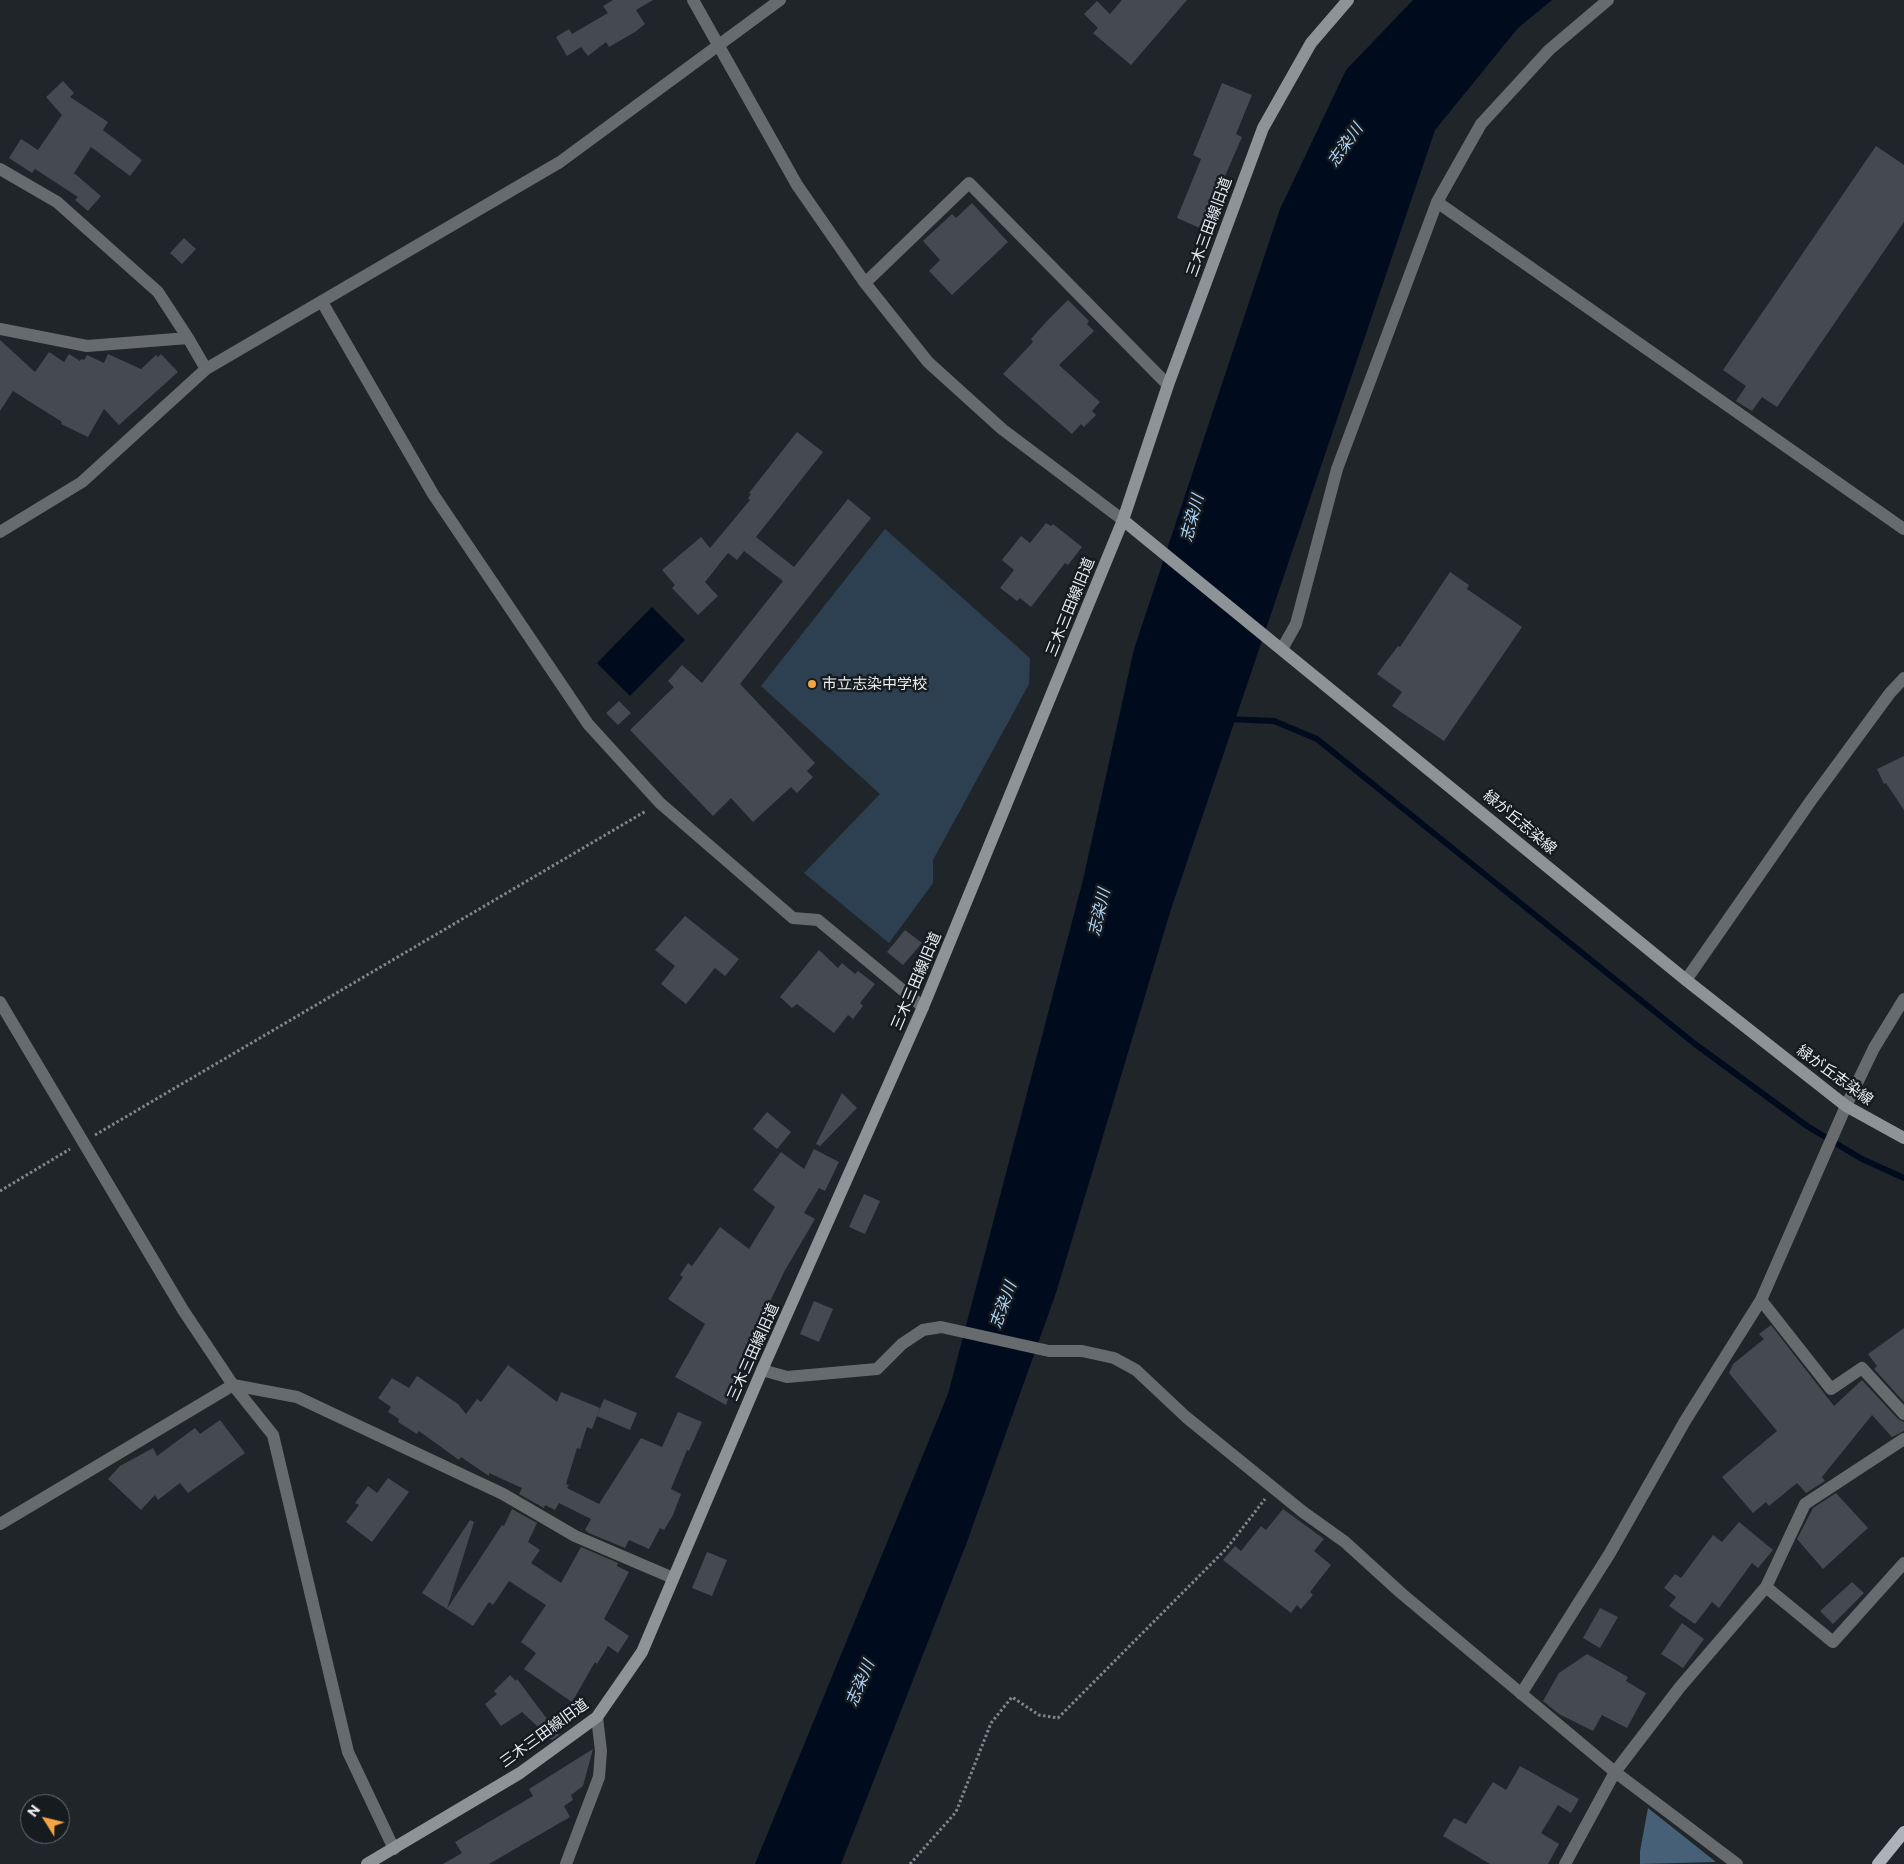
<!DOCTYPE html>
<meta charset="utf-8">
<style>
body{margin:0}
#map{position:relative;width:1904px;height:1864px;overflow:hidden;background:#20252a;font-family:Commissioner,sans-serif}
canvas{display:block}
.north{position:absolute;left:20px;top:1794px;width:50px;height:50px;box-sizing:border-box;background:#161b20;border:1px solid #6a6f73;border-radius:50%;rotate:306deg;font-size:14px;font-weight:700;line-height:20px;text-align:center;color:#e9edf0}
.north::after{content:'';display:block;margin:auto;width:18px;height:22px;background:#f3a443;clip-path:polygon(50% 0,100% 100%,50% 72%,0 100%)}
</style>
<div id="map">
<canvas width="1904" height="1864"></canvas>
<div class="north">N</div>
</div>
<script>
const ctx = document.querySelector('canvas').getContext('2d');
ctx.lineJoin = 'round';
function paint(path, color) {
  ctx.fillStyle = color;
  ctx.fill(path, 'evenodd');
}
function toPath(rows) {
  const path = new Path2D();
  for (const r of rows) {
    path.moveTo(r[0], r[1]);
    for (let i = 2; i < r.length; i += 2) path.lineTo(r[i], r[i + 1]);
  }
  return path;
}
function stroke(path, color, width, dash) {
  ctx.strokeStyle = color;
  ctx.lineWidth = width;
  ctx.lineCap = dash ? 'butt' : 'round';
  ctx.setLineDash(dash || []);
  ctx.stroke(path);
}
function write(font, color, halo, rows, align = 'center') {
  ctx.font = font + ' Commissioner,"Noto Sans JP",sans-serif';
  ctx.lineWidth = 5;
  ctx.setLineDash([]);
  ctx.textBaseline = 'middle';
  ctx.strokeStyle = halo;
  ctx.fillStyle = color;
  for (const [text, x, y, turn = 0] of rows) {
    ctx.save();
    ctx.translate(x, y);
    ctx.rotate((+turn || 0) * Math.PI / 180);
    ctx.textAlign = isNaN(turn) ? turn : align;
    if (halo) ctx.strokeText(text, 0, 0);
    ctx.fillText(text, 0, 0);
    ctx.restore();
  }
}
paint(toPath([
 [885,529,1030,658,1029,684,933,860,933,883,889,943,804,873,880,794,761,686]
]), '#2d4052');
paint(toPath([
 [1648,1808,1716,1862,1640,1864,1640,1851]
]), '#466078');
paint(toPath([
 [1413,0,1552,0,1518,28,1435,130,1171,909,1056,1293,967,1542,841,1864,755,1864,948,1394,1083,880,1134,649,1280,209,1346,70],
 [652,607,685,640,630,696,597,663]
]), '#000b1e');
stroke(toPath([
 [1227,719,1274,721,1317,739,1695,1044,1807,1126,1862,1159,1904,1178]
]), '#000b1e', 6);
paint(toPath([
 [613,0,653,0,636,10,645,24,635,32,609,47,606,42,588,56,581,47,567,56,556,37,569,29,572,34,608,13,603,6],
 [1122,0,1187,0,1131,65,1093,33,1098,28,1084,14,1097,1,1110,14],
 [63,81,74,93,70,97,108,122,103,130,142,160,130,176,91,147,74,173,101,196,88,211,75,200,78,197,35,169,32,173,9,158,21,139,38,150,62,115,46,97],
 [1222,83,1252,95,1236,134,1242,137,1202,229,1177,218,1201,159,1193,155],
 [1876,146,1904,165,1904,222,1777,407,1762,397,1752,411,1736,401,1746,386,1723,370],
 [972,203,1008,242,952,295,929,271,940,260,923,241,952,214,956,218],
 [184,238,196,249,182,264,170,253],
 [1068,300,1089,321,1087,324,1094,331,1059,365,1100,402,1092,411,1096,415,1084,427,1081,424,1072,434,1003,374,1033,342,1031,339,1046,322],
 [0,340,35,372,49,352,64,362,69,354,80,361,81,359,84,360,87,355,104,363,108,354,141,369,156,355,158,357,161,354,178,372,119,425,104,409,88,437,61,424,62,422,13,391,0,411],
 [797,432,823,452,756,537,794,567,848,499,871,518,740,684,815,763,807,771,813,777,797,793,791,787,753,822,731,798,713,816,630,730,674,687,668,681,682,665,702,683,783,581,744,551,737,560,728,553,705,582,718,596,698,615,672,588,675,585,662,570,701,537,710,548,750,500,748,498,751,494,749,493],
 [1046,523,1051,526,1053,524,1082,547,1068,565,1065,563,1031,607,1020,598,1017,601,1000,588,1014,570,1002,560,1021,536,1030,543],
 [1450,572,1469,585,1467,589,1522,627,1444,741,1392,706,1402,692,1377,674,1398,646,1400,647],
 [619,701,631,713,618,725,606,713],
 [1904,756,1904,810,1886,783,1884,784,1877,769],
 [685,916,739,959,725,976,715,968,686,1004,661,984,675,966,655,950],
 [905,930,922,943,903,965,887,952],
 [819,950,838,968,842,963,855,974,858,971,875,984,860,1003,863,1006,853,1019,848,1015,834,1033,797,1004,792,1008,780,997],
 [842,1093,857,1108,820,1146,816,1144],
 [767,1112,791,1132,777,1149,753,1129],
 [814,1149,839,1162,825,1191,819,1188,804,1213,815,1219,784,1272,768,1306,778,1314,774,1323,761,1318,748,1343,755,1347,746,1364,741,1361,726,1405,675,1377,705,1324,668,1299,683,1277,680,1275,688,1263,692,1266,720,1227,749,1249,775,1207,753,1190,781,1152,804,1169],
 [864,1194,880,1201,865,1234,849,1227],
 [814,1301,833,1309,819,1342,800,1334],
 [1771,1325,1834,1406,1862,1380,1898,1419,1904,1422,1904,1431,1892,1437,1872,1415,1822,1477,1825,1481,1806,1493,1797,1483,1769,1506,1766,1502,1753,1513,1722,1477,1777,1431,1729,1373,1733,1364,1764,1339,1759,1334],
 [1904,1328,1904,1402,1874,1369,1877,1366,1868,1354],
 [508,1365,557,1402,561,1392,600,1408,592,1429,587,1427,580,1449,577,1448,566,1484,569,1485,567,1488,599,1504,641,1438,662,1447,678,1412,702,1422,689,1451,687,1450,671,1489,681,1494,673,1515,664,1530,660,1528,649,1549,629,1540,625,1548,589,1533,585,1530,591,1519,559,1503,555,1510,545,1505,544,1508,519,1494,522,1488,489,1473,489,1476,461,1457,459,1460,419,1431,417,1434,398,1422,399,1419,388,1412,391,1407,378,1398,392,1378,409,1388,417,1376,458,1404,466,1414,477,1399,481,1402],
 [604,1399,637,1413,630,1430,597,1416],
 [220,1420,245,1453,188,1493,180,1483,158,1500,155,1495,141,1510,108,1479,120,1466,153,1448,157,1456,195,1428,200,1434],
 [388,1478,409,1492,372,1542,346,1522,359,1505,355,1503,368,1486,377,1493],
 [1836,1493,1868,1528,1823,1569,1797,1539,1813,1508],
 [512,1509,537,1523,528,1542,540,1550,531,1563,561,1583,581,1547,618,1563,617,1566,629,1572,604,1619,629,1636,618,1653,608,1646,597,1664,595,1662,572,1702,524,1669,536,1653,521,1642,546,1605,509,1581,493,1605,489,1602,473,1626,422,1593,470,1520,474,1522,447,1609,502,1525,504,1526],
 [1283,1509,1324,1539,1314,1551,1331,1565,1310,1592,1313,1595,1301,1609,1297,1605,1291,1613,1223,1560,1235,1546,1241,1551,1261,1526,1266,1530],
 [1739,1522,1773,1550,1758,1568,1752,1563,1719,1608,1712,1602,1695,1624,1669,1606,1676,1597,1664,1588,1675,1574,1681,1578,1713,1535,1722,1542],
 [707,1552,727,1560,712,1596,692,1588],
 [1852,1582,1864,1593,1833,1624,1820,1611],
 [1600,1608,1618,1617,1600,1648,1583,1638],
 [1682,1623,1704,1639,1683,1668,1661,1654],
 [1587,1654,1628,1677,1626,1681,1646,1693,1627,1728,1602,1715,1593,1731,1559,1714,1543,1701,1559,1673],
 [510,1675,516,1681,517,1679,559,1735,552,1740,522,1712,501,1726,485,1704,497,1694,494,1691],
 [593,1749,583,1786,571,1795,573,1800,564,1806,570,1817,489,1864,443,1864,462,1853,455,1842,533,1796,529,1789],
 [1520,1766,1579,1799,1571,1813,1558,1805,1541,1833,1559,1844,1548,1864,1490,1864,1443,1836,1454,1818,1466,1824,1493,1782,1506,1790]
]), '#444a50');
stroke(toPath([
 [95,1135,646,811],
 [0,1191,70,1149],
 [910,1864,956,1812,991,1723,1012,1697,1039,1715,1058,1718,1227,1548,1265,1499]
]), '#81868a', 3, [2.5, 2.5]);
stroke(toPath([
 [693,0,797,185,865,283,928,362,1002,429,1123,520],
 [0,169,57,202,158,292,188,338],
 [1437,202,1904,529],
 [865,283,969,183,1168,385],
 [322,302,433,494,588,724,660,803,793,918,818,920,923,1007],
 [0,329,87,346,188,338,206,369],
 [0,532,82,482,206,369,560,162,780,0],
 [1282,649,1296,624,1337,469,1437,202,1481,124,1549,50,1608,0],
 [1686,980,1812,799,1890,693,1904,678],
 [0,1002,183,1310,233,1385,273,1435,348,1752,394,1849],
 [1761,1300,1831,1389,1862,1368,1904,1414],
 [762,1370,787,1377,877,1369,902,1344,923,1330,941,1327,1049,1351,1082,1351,1114,1358,1136,1370,1186,1417,1303,1512,1345,1542,1401,1593,1615,1772,1737,1864],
 [0,1524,233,1385,297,1397,503,1494,575,1536,673,1578],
 [1766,1587,1805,1504,1904,1439],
 [1521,1694,1610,1553,1685,1421,1761,1300,1846,1106,1874,1048,1904,999],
 [566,1864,599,1777,601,1751,597,1717],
 [1565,1864,1615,1772,1680,1687,1766,1587,1833,1642,1904,1563]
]), '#686b6e', 12);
stroke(toPath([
 [1123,520,1686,980,1846,1106,1904,1138],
 [367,1864,520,1773,597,1717,642,1652,762,1370,923,1007,1123,520,1168,385,1263,128,1311,43,1348,0]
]), '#8e9397', 12);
stroke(toPath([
 [1878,1864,1904,1832]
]), '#acb2b8', 12);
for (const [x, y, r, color] of [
 [812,684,5,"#f3a443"]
]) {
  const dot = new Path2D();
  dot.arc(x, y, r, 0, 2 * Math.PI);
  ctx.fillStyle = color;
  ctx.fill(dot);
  stroke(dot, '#161b20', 2);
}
write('15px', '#e9edf0', '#161b20', [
 ["三木三田線旧道",1209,227,-70],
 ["三木三田線旧道",1070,607,-68],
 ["緑が丘志染線",1520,822,40],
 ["三木三田線旧道",916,981,-67],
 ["緑が丘志染線",1835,1075,36],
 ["三木三田線旧道",753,1352,-66],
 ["三木三田線旧道",544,1733,-36]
]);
write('15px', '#e9edf0', '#161b20', [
 ["市立志染中学校",822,684]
], 'left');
write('italic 16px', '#aed4f8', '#161b20', [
 ["志染川",1345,145,-55],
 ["志染川",1192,518,-75],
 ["志染川",1099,912,-77],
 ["志染川",1003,1305,-70],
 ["志染川",860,1683,-67]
]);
</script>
